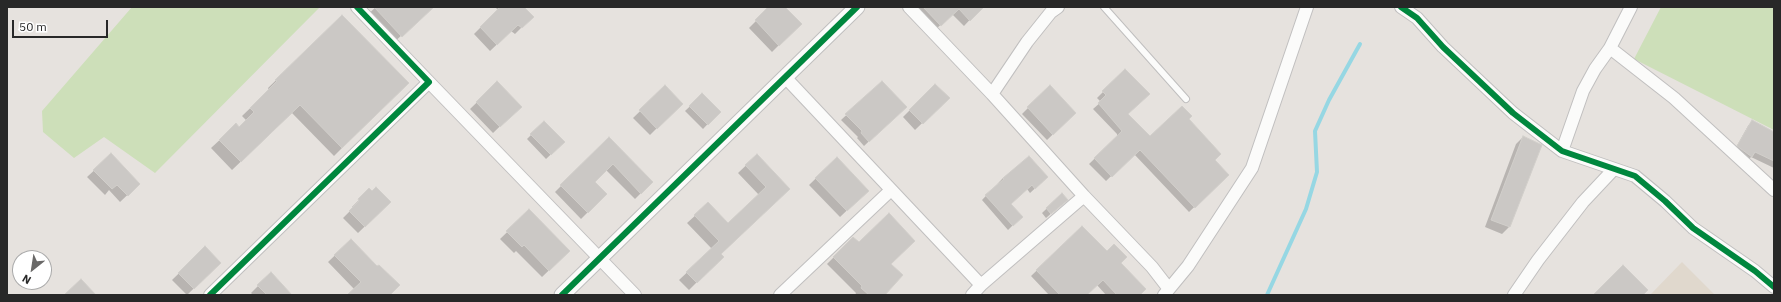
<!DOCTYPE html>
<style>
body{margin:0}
#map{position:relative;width:1781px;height:302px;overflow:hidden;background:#e6e2de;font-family:"IBM Plex Sans",sans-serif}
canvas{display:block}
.frame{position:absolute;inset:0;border:8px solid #282828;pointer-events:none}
.north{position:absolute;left:12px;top:250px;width:40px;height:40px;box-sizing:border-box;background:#fff;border:1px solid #a9a9a9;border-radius:50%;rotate:210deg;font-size:11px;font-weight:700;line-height:16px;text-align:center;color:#282828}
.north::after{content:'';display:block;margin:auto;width:14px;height:18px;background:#6a6968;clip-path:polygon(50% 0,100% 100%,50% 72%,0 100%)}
.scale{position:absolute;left:12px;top:20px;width:96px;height:18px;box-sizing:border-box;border:2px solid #282828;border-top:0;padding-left:5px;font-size:12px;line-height:14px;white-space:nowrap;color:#282828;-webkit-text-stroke:3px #fff;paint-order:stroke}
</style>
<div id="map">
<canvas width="1781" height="302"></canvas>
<div class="frame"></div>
<div class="north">N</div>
<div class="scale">50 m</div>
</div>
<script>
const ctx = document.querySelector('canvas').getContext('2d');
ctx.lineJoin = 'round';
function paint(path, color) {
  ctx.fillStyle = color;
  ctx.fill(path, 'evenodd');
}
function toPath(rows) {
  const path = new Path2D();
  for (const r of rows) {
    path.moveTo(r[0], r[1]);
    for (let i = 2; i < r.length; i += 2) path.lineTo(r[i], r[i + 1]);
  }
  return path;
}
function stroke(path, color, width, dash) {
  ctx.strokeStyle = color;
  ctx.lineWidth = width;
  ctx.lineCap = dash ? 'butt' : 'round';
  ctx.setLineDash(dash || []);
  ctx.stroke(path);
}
paint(toPath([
 [1682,262,1715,295,1650,295]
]), '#e0d8cd');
paint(toPath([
 [132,7,320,7,155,173,104,137,74,158,43,132,42,111],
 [1661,7,1774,7,1774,130,1634,59]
]), '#cddfb9');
paint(toPath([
 [376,7,433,7,392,44,366,16],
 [495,7,522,7,532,17,515,34,511,31,490,51,474,34,498,10],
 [770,7,784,7,800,24,772,52,749,28],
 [914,7,974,7,978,11,964,26,952,14,934,31],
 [342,16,407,83,334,156,292,113,232,170,211,148,236,125,239,128,247,121,242,116,269,90,268,88],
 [1125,70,1127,114,1150,138,1188,119,1213,160,1228,175,1189,212,1134,154,1106,181,1089,164,1117,137,1117,134,1093,109,1101,102,1097,98],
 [882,82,905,107,864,146,857,138,858,137,841,120],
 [497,83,520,107,493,133,470,109],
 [935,85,948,98,915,130,903,117],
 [1050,86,1075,113,1047,140,1022,114],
 [665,87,681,104,650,135,633,118],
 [702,95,719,112,703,129,685,111],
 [1752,121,1774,134,1774,168,1751,157,1747,161,1734,151,1748,126],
 [544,122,564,142,546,159,527,139],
 [1523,137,1540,145,1509,227,1502,234,1485,227,1516,144],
 [609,138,652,182,635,199,606,170,594,182,606,194,581,219,555,192],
 [111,155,139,184,120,202,109,190,105,195,87,177],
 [757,155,781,196,720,255,722,257,689,290,679,280,712,249,687,223,708,204,727,224,759,195,738,173],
 [1029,157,1042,182,1030,193,1027,189,1010,204,1021,217,1008,230,982,200,1003,178],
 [837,158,861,197,840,217,809,185],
 [369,190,390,202,358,233,343,218,353,208,352,207],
 [1062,194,1062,204,1046,218,1042,213],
 [529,211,569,251,542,277,516,251,514,253,500,239],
 [1082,227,1107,253,1120,263,1139,295,1106,295,1097,285,1086,295,1049,295,1031,276],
 [853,238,889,264,884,295,855,295,856,293,827,264],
 [351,240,388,295,349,295,355,290,328,262],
 [205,248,220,263,187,295,172,280],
 [270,274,291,295,253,295,251,293]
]), '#0003');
stroke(toPath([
 [1267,295,1306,209,1317,172,1315,131,1329,100,1360,44]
]), '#96d7e3', 4);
const building = toPath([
 [374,7,434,7,402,37,374,7],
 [500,7,524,7,534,17,522,28,518,25,497,45,480,27,500,7],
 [768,7,785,7,802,24,779,46,755,20,768,7],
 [923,7,984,7,970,21,959,9,941,26,923,7],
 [342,15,409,83,342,148,300,105,241,162,219,140,236,123,239,127,254,112,250,108,277,81,275,80,342,15],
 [1125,69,1150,94,1128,114,1150,136,1182,106,1192,116,1189,119,1221,154,1215,160,1229,175,1195,208,1140,150,1112,177,1094,158,1122,131,1098,103,1106,95,1102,91,1125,69],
 [497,81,522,107,500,127,476,102,497,81],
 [882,81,907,107,869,142,861,133,862,131,845,114,882,81],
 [935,84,950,98,923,124,909,110,935,84],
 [665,85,683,104,657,129,639,110,665,85],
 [1050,85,1076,113,1053,135,1027,107,1050,85],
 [702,93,721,112,708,125,689,106,702,93],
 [1752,120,1774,132,1774,161,1755,152,1752,157,1737,146,1752,120],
 [544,121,565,142,551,155,530,134,544,121],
 [1523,136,1542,145,1510,227,1491,220,1523,136],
 [609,137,653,182,641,194,613,164,595,182,607,194,588,213,560,185,609,137],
 [111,153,140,184,128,196,117,185,112,189,93,170,111,153],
 [757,154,790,189,721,254,724,257,697,283,686,272,719,241,694,215,708,202,728,223,766,187,745,165,757,154],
 [1029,156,1048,177,1035,189,1032,185,1011,204,1023,217,1013,226,985,195,1004,179,1003,178,1029,156],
 [837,157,869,191,847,211,815,178,837,157],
 [376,187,391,202,365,227,349,211,359,201,358,199,369,188,372,191,376,187],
 [1062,193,1068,200,1051,214,1046,208,1062,193],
 [529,209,570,251,549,271,524,245,522,247,506,231,529,209],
 [889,213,915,241,891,264,903,275,885,295,869,295,861,288,862,286,833,257,853,237,859,242,889,213],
 [1082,226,1107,251,1114,244,1127,257,1121,263,1146,289,1140,295,1117,295,1103,280,1087,295,1060,295,1036,270,1082,226],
 [351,239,377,266,379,265,400,285,390,295,347,295,361,282,334,255,351,239],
 [205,246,221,263,194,289,178,273,205,246],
 [1623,265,1648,290,1643,295,1593,295,1623,265],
 [271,272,292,295,267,295,257,285,271,272],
 [81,279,96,295,64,295,81,279]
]);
paint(building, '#cbc8c5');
stroke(building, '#d1ceca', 1);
const service = toPath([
 [1104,7,1186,99]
]);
const minor = toPath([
 [909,7,992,94,1084,196,1152,267,1169,289,1164,295],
 [1401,7,1417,18,1443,47,1513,113,1562,151,1635,176,1665,201,1693,228,1755,271,1774,287],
 [1610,48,1674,98,1774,190],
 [785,77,981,285],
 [429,82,635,295],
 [992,94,1027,42,1051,12,1058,7],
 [1562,151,1583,91,1595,69,1610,48,1631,7],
 [1169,289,1188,266,1252,168,1307,7],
 [210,295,429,82,357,7],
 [780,295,891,190],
 [972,295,981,285,1084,196],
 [1514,295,1538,260,1583,202,1614,169]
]);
const tertiary = toPath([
 [562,295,857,7]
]);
stroke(service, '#c0bfbf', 8);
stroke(minor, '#c0bfbf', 14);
stroke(tertiary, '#c0bfbf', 17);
stroke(service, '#fbfbfa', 6);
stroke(minor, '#fbfbfa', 12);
stroke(tertiary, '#fbfbfa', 15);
stroke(toPath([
 [1401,7,1417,18,1443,47,1513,113,1562,151,1635,176,1665,201,1693,228,1755,271,1774,287],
 [210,295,429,82,357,7],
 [562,295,857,7]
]), '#00873e', 6);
</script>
